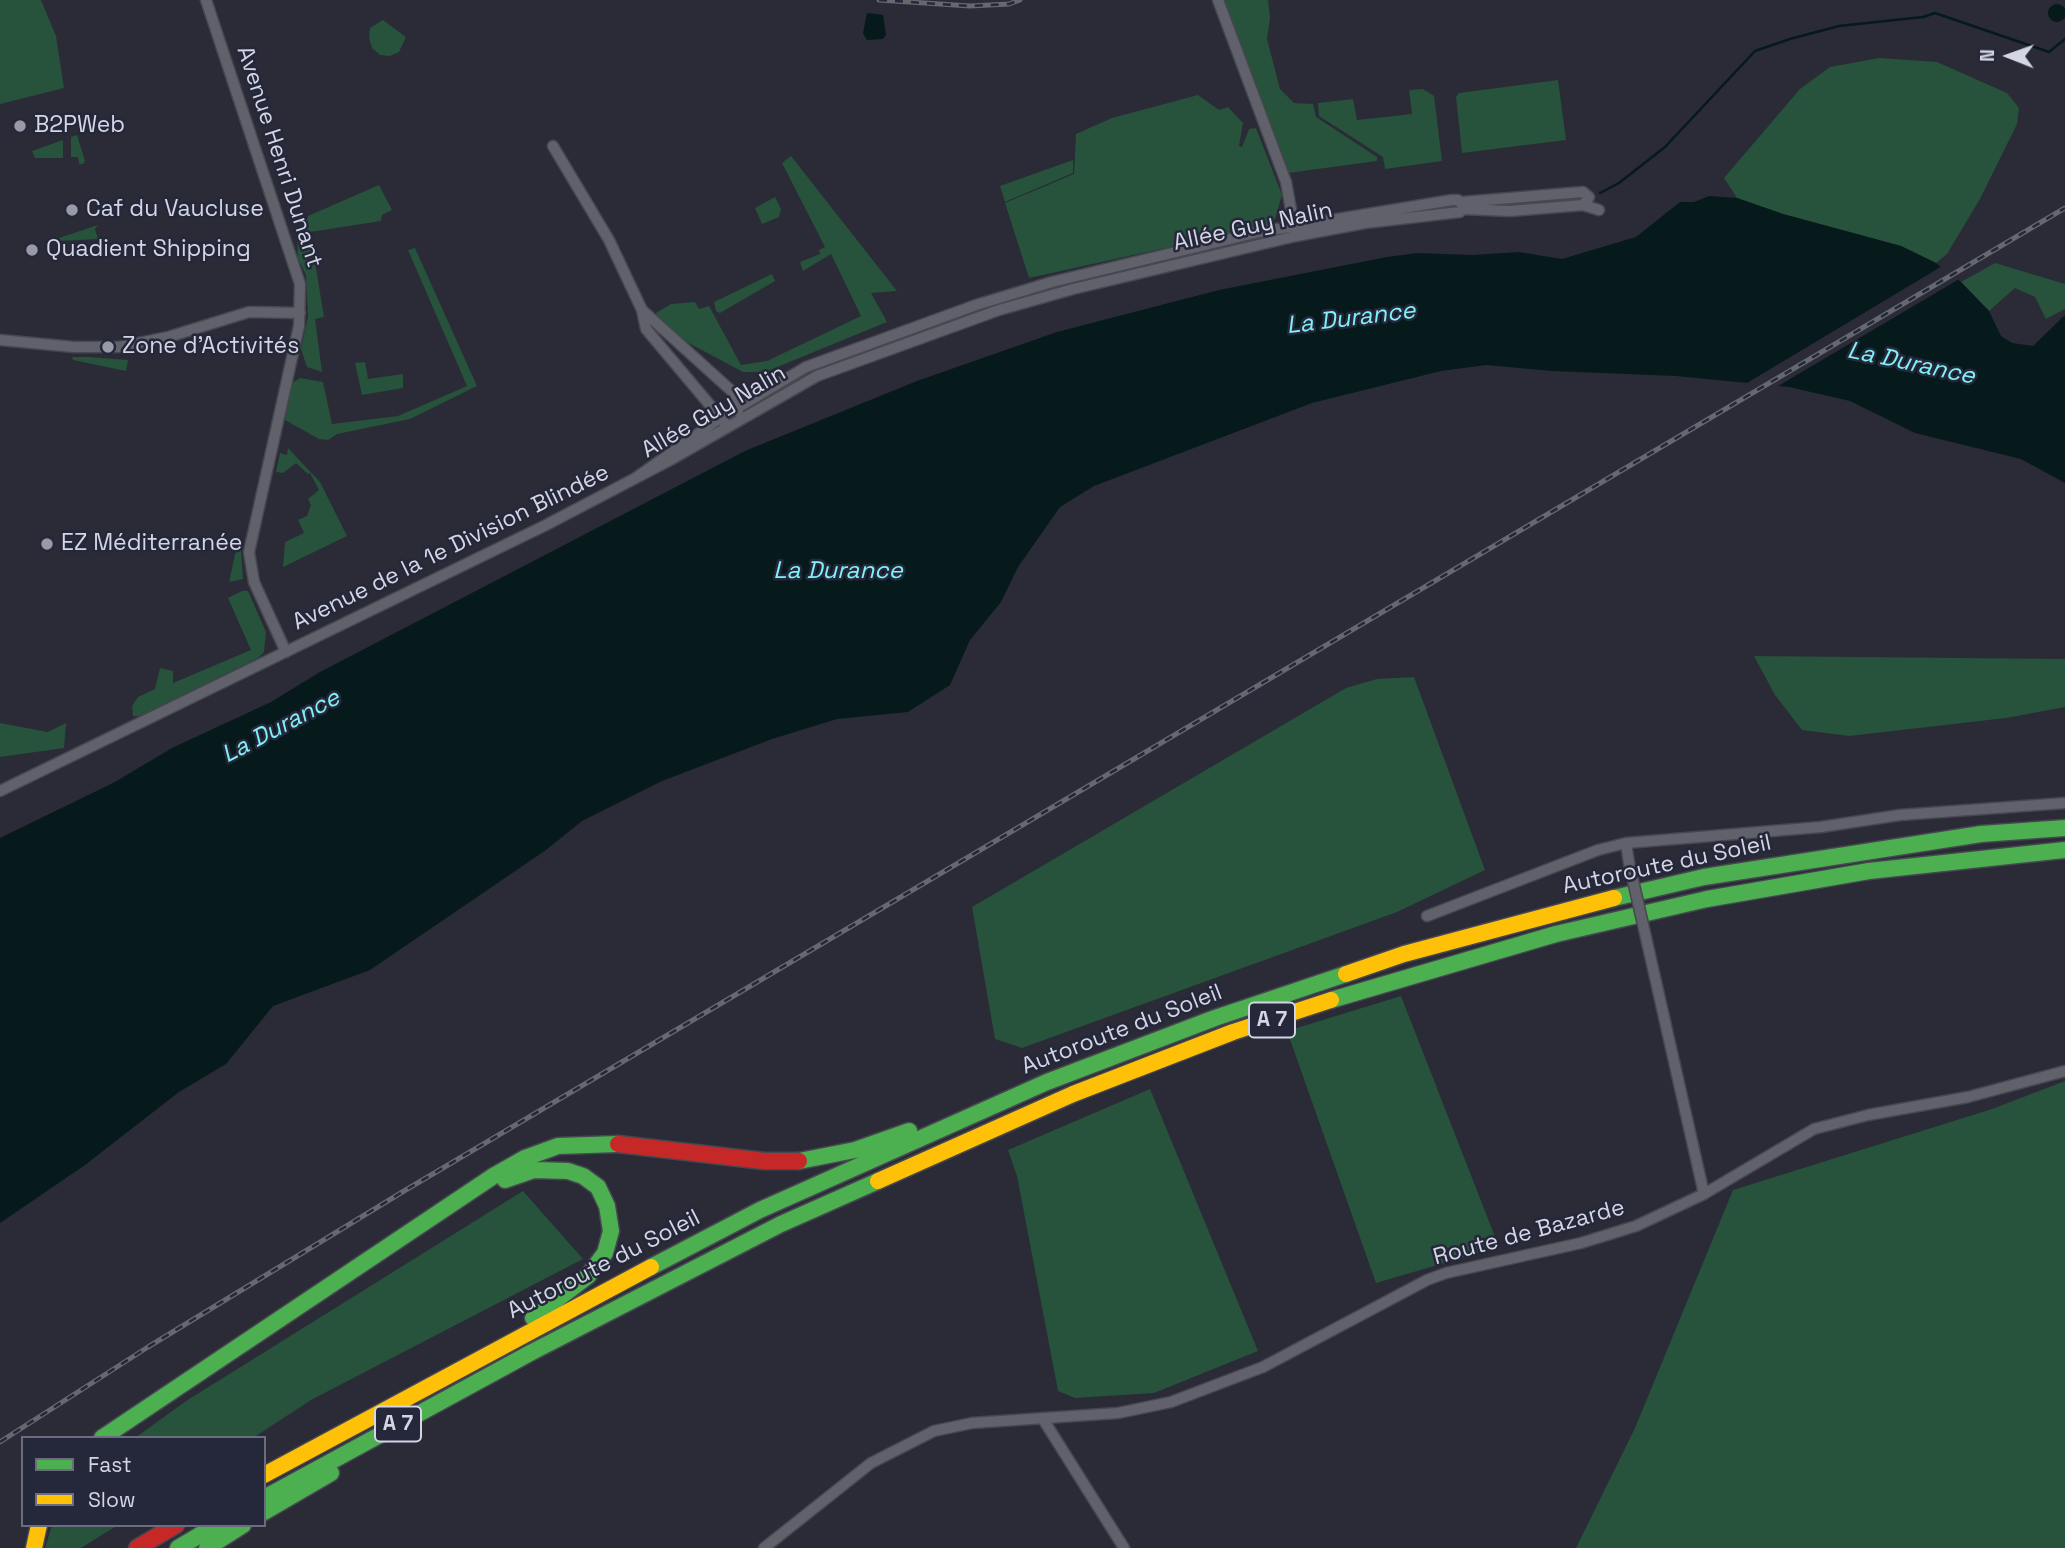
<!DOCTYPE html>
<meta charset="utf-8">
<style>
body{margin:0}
#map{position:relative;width:2065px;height:1548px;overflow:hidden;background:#2a2b36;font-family:"Space Grotesk",sans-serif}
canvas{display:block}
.legend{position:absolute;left:21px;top:1436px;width:245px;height:91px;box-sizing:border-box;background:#25273b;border:2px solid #6b6d7f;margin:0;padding:9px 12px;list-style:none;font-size:21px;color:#d4d6e4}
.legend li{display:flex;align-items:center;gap:14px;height:35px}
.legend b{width:35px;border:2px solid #6b6d7f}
.north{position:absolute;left:1974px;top:21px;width:70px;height:70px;-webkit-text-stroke:5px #25273b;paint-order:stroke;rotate:271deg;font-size:19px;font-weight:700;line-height:28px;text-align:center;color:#d4d6e4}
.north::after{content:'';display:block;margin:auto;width:24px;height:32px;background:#d4d6e4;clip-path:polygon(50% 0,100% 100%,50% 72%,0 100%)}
</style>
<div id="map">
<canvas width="2065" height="1548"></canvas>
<ul class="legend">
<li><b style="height:9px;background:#4caf50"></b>Fast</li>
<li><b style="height:9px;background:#ffc107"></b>Slow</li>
</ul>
<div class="north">N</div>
</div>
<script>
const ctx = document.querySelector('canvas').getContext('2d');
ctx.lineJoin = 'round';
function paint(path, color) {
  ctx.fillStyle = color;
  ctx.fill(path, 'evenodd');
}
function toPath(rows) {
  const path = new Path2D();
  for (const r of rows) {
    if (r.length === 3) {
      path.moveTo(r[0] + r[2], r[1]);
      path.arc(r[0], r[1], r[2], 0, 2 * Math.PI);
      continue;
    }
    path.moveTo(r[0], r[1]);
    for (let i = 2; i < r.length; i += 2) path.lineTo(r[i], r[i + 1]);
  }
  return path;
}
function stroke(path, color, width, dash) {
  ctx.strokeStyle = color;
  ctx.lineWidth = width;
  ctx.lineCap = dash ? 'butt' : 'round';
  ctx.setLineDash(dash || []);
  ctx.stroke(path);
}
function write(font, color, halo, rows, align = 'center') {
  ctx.font = font + ' "Space Grotesk",sans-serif';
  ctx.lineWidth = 5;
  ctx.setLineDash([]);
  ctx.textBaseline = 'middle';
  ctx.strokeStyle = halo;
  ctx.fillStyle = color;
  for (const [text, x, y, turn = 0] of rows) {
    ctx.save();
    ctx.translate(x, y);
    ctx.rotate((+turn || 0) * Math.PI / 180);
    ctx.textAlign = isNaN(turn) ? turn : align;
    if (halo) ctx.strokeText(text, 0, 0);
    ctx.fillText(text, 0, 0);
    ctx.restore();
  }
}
paint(toPath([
 [0,0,41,0,56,36,64,88,0,104],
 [1224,0,1268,0,1270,18,1267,39,1280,89,1294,103,1313,104,1316,117,1377,157,1377,161,1288,173],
 [383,20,406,37,399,52,390,56,380,55,372,48,369,38,370,28],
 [1879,58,1937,62,2007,93,2019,108,2017,124,1980,199,1947,254,1936,263,1901,246,1783,214,1737,198,1724,178,1800,89,1830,67],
 [1558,80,1566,140,1462,153,1456,97,1459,93],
 [1423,89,1434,96,1442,161,1385,169,1383,157,1319,116,1318,103,1353,99,1357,120,1412,114,1409,90],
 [1198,95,1219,110,1228,107,1243,123,1239,146,1242,147,1249,129,1256,128,1282,195,1275,219,1265,226,1029,278,1005,203,1074,174,1076,134,1112,118],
 [77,135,85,161,83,164,79,164,78,157,71,157,71,137],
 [63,140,63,158,35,158,32,151],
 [791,156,897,291,871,293,887,322,765,372,743,372,668,332,656,313,671,304,695,302,699,309,709,306,741,365,767,361,861,316,831,254,803,271,800,262,820,254,819,250,825,247,782,163],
 [1073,160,1073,173,1005,202,1000,186],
 [379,185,392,210,382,215,381,221,310,232,324,317,315,319,322,372,307,367,301,349,308,317,306,275,298,259,297,235,302,231,308,216],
 [775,197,781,209,779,217,762,224,755,208],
 [98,225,95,229,98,239,60,241,59,238],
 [415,248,477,386,410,419,337,434,328,440,319,439,285,420,292,383,300,378,323,382,332,424,398,416,467,386,408,250],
 [1995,263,2065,284,2065,309,2046,319,2035,297,2015,288,1989,311,1961,282],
 [772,274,775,281,720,313,716,311,714,302],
 [72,357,90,357,128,360,126,371,73,360],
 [365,362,368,379,403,374,403,388,362,395,355,363],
 [288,448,320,482,347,536,283,567,285,542,304,533,298,520,307,516,311,505,308,499,319,490,310,473,308,474,296,463,283,473,276,472,280,453,287,455],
 [236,550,241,551,243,579,229,582],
 [242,591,248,591,266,632,264,652,258,658,140,716,133,716,132,706,138,697,155,689,160,668,173,671,173,683,251,650,228,598],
 [1754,656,2065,659,2065,707,2006,718,1849,736,1802,730,1775,695],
 [1414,677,1485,870,1397,912,1022,1048,995,1039,972,907,1346,688,1377,679],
 [0,723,48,732,66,723,64,748,0,757],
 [1401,996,1499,1247,1376,1283,1287,1031],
 [2065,1081,2065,1548,1576,1548,1635,1428,1733,1190,1992,1109],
 [1150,1089,1258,1351,1154,1393,1075,1398,1058,1391,1017,1176,1008,1150],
 [523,1191,583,1259,311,1400,253,1438,135,1438,186,1401],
 [52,1525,118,1525,81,1548,45,1548]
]), '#27523b');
paint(toPath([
 [2057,13,9],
 [867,13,883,15,886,35,883,39,867,40,863,33],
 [1709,196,1737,198,1783,214,1901,246,1936,263,1961,282,1989,311,2001,336,2012,343,2033,346,2065,315,2065,483,2021,459,1915,433,1850,401,1789,387,1676,376,1552,371,1486,365,1441,371,1312,403,1094,486,1060,507,1018,567,1001,602,970,640,950,685,908,712,837,719,772,739,662,781,582,821,546,850,370,970,273,1006,226,1064,179,1092,85,1165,0,1223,0,838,115,782,172,748,271,702,320,672,745,451,917,381,1057,332,1219,290,1387,257,1417,253,1472,255,1519,252,1562,259,1636,237,1680,202,1694,202]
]), '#06191b');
paint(toPath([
 [1944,265,1961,278,1773,389,1742,386]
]), '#2a2b36');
stroke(toPath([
 [1600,193,1619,183,1665,147,1755,51,1790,39,1839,26,1923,17,1935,13,2049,52,2065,39]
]), '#06191b', 2.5);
const street = toPath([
 [206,0,300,284,299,326,249,552,254,582,286,652],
 [1218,0,1286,182,1295,232],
 [553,146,609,240,642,310,646,329,725,423],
 [1462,202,1583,192,1589,197,1583,205,1510,211,1463,209],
 [1583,205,1599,210],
 [642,310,735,394,738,411],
 [0,340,74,347,119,347,168,337,249,312,300,313],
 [0,791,546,525,672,459,817,376,999,310,1073,289,1296,236,1365,223,1460,212,1464,206,1458,200,1452,200,1259,232,1052,282,976,305,806,367,719,419,634,479],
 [1626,843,1629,863],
 [1427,916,1598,850,1626,843,1821,827,1900,815,2065,803],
 [1647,942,1704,1194],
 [1043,1419,1124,1548],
 [764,1548,871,1463,934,1431,972,1423,1118,1413,1171,1402,1263,1367,1427,1280,1446,1273,1581,1243,1636,1226,1704,1194,1814,1129,1868,1115,1968,1097,2065,1071]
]);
const fast = toPath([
 [1614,898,1704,877,1981,834,2065,828],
 [1331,1000,1556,934,1707,899,1869,871,2065,850],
 [799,1161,855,1150,909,1131],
 [505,1180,534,1170,568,1171,583,1176,598,1187,607,1206,611,1231,605,1253,588,1276,533,1318],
 [651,1267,760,1210,1047,1082,1215,1018,1346,974],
 [102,1438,495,1175,525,1158,558,1146,618,1144],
 [264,1498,532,1352,781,1224,878,1181],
 [264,1512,331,1473],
 [178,1548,217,1525],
 [207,1548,243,1525]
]);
const slow = toPath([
 [1346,974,1404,954,1614,898],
 [878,1181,1073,1094,1233,1032,1331,1000],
 [264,1475,651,1267],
 [34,1548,39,1525]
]);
const jam = toPath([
 [618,1144,764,1161,799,1161],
 [137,1548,176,1525]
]);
stroke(street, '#464751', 13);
stroke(fast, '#464751', 19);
stroke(slow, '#464751', 19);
stroke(jam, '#464751', 19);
stroke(street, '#60616a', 10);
stroke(fast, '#4caf50', 16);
stroke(slow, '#ffc107', 16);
stroke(jam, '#c62828', 16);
const rail = toPath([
 [879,0,970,6,1009,4,1020,0],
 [0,1442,148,1347,404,1191,2065,208]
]);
stroke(rail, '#666870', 5);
stroke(rail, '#25273b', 2.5, [8]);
const streetBridge = toPath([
 [1629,863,1647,942]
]);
stroke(streetBridge, '#464751', 13, []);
stroke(streetBridge, '#60616a', 10);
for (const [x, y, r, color] of [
 [20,126,7,"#989aa7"],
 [72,210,7,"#989aa7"],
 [32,250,7,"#989aa7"],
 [108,347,7,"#989aa7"],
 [47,544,7,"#989aa7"]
]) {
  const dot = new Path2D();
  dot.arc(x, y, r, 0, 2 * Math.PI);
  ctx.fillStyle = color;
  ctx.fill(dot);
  stroke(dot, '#25273b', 2.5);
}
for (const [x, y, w] of [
 [1272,1020,46],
 [398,1424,46]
]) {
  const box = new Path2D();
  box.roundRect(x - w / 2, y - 17.5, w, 35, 5);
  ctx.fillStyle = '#25273b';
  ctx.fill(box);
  stroke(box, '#d4d6e4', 2);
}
write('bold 21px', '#d4d6e4', null, [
 ["A 7",1272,1020],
 ["A 7",398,1424]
]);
write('23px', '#d4d6e4', '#25273b', [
 ["B2PWeb",34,126],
 ["Caf du Vaucluse",86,210],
 ["Quadient Shipping",46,250],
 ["Zone d'Activités",122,347],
 ["EZ Méditerranée",61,544]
], 'left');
write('23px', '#d4d6e4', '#25273b', [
 ["Avenue Henri Dunant",279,157,72],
 ["Allée Guy Nalin",1253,227,-12],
 ["Allée Guy Nalin",714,412,-30],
 ["Avenue de la 1e Division Blindée",451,548,-26],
 ["Autoroute du Soleil",1667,865,-12],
 ["Autoroute du Soleil",1122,1030,-21],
 ["Route de Bazarde",1529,1233,-15],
 ["Autoroute du Soleil",604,1265,-27]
]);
write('italic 24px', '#80f1f6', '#25273b', [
 ["La Durance",1351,319,-7],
 ["La Durance",1911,364,12],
 ["La Durance",838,571],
 ["La Durance",281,727,-28]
]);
</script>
